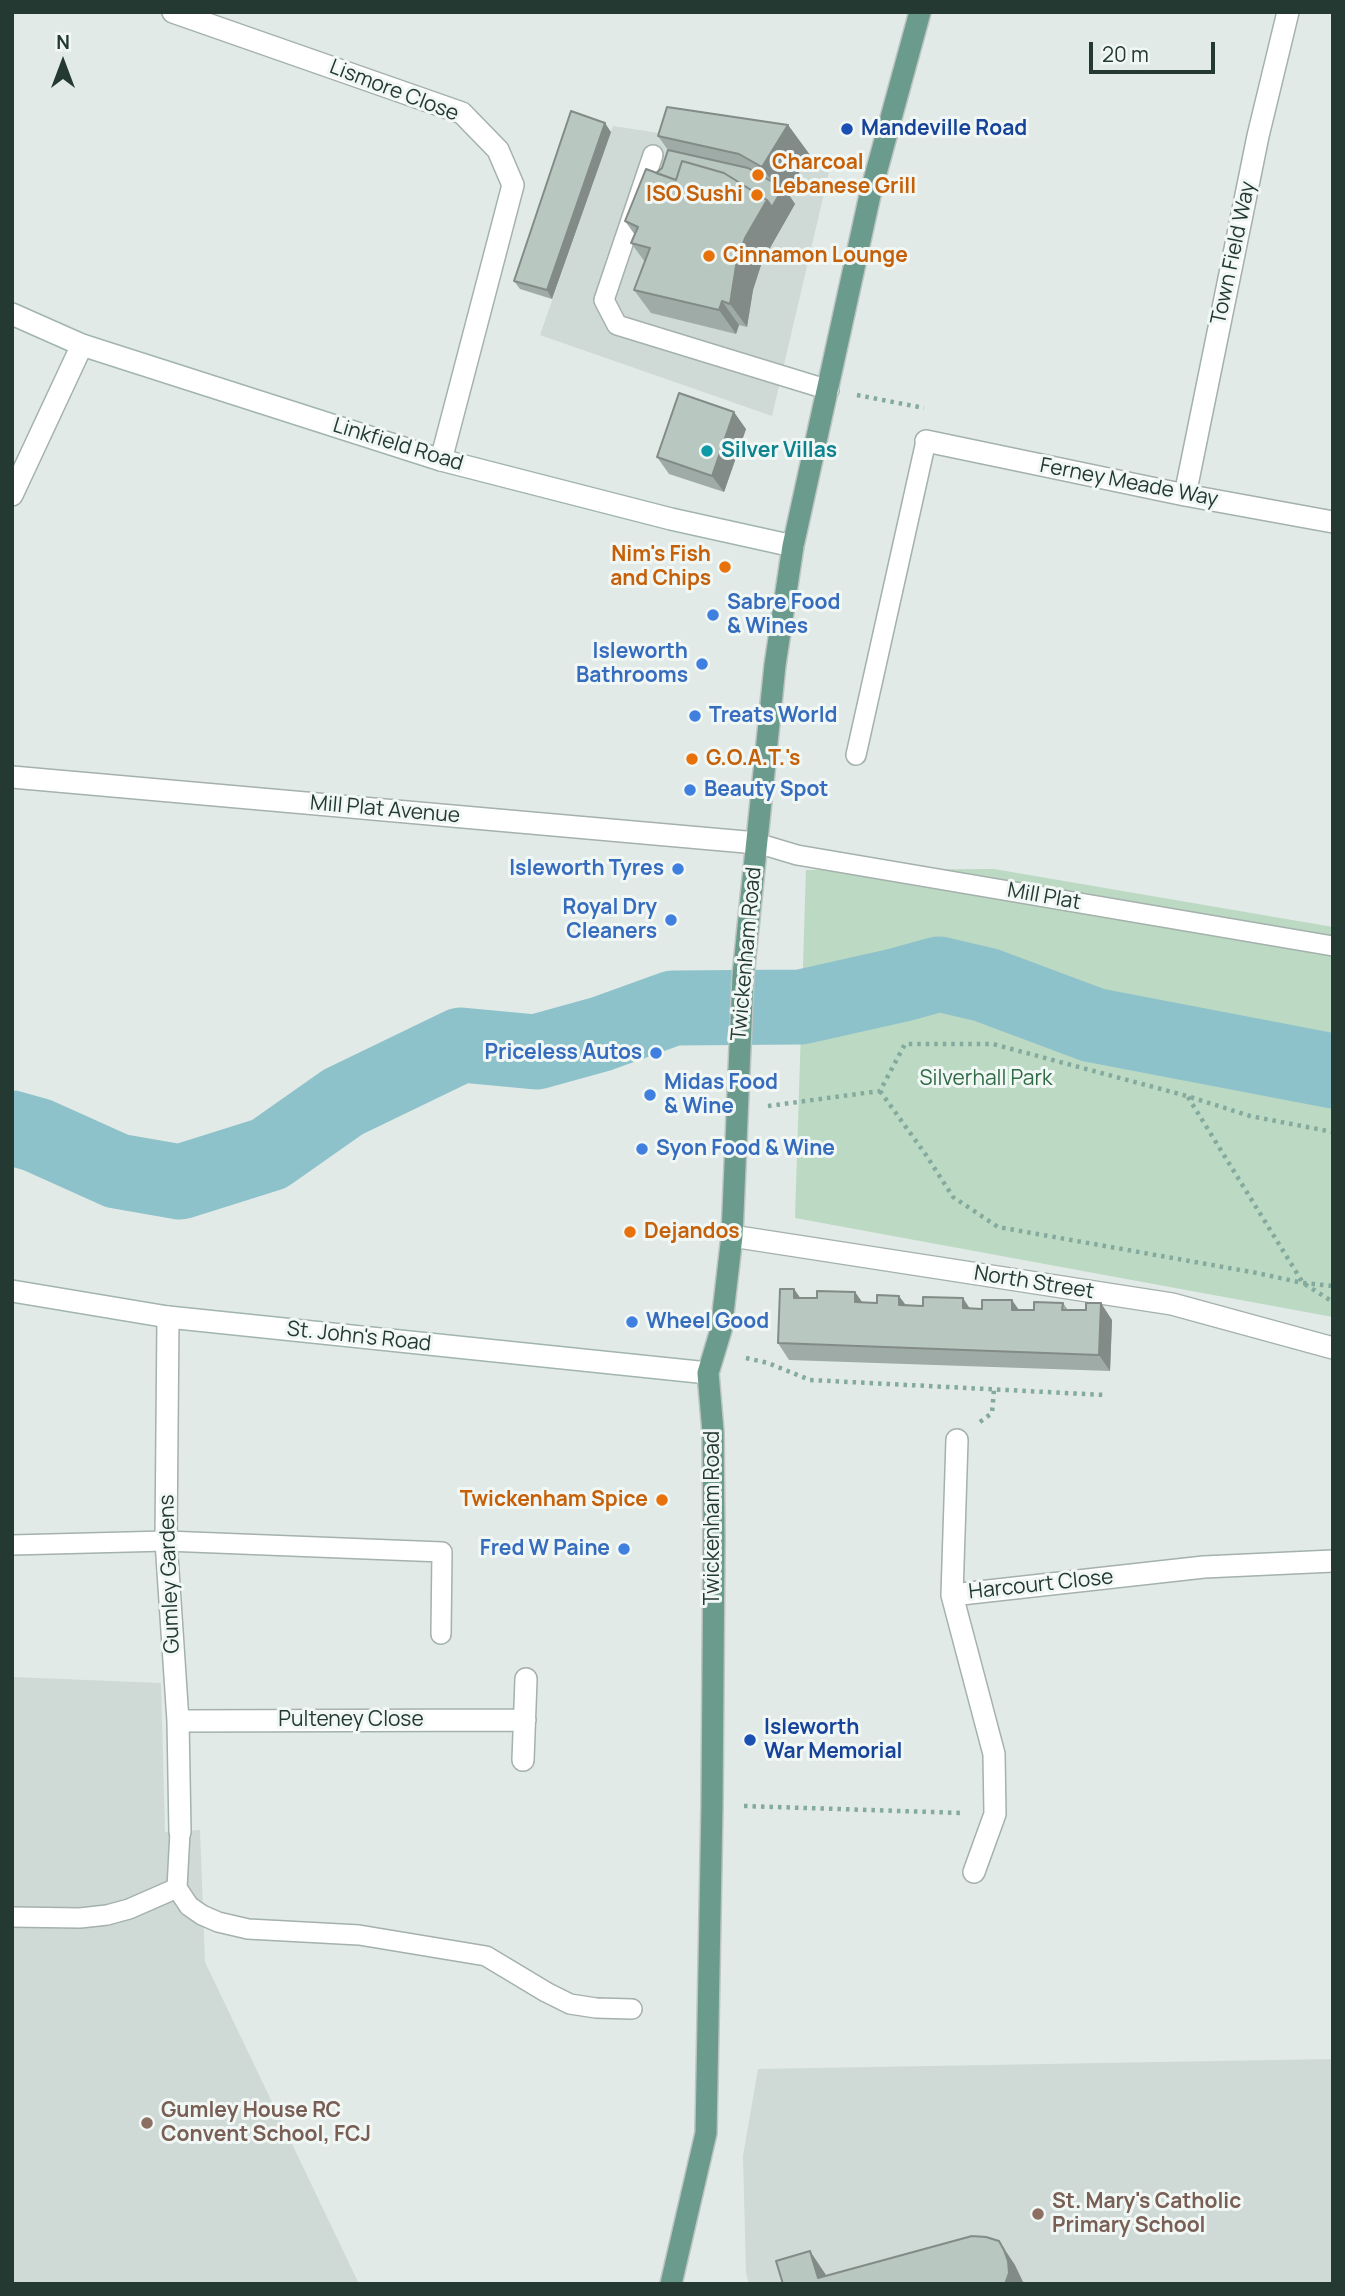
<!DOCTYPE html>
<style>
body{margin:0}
#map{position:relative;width:1345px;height:2296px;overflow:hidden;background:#e1eae6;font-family:Manrope,sans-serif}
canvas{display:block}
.frame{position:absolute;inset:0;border:14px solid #233932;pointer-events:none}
.north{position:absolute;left:28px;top:28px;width:70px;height:70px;-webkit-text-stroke:5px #f1f7f4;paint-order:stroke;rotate:0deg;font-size:19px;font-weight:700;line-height:28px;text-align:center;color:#233932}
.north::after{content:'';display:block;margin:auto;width:24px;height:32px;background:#233932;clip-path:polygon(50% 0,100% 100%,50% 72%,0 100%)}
.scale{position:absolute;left:1089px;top:42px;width:126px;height:32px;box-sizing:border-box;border:4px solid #233932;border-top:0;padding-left:9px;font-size:21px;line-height:24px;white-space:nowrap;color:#233932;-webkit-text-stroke:5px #f1f7f4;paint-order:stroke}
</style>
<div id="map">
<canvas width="1345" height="2296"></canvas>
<div class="frame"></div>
<div class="north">N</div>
<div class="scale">20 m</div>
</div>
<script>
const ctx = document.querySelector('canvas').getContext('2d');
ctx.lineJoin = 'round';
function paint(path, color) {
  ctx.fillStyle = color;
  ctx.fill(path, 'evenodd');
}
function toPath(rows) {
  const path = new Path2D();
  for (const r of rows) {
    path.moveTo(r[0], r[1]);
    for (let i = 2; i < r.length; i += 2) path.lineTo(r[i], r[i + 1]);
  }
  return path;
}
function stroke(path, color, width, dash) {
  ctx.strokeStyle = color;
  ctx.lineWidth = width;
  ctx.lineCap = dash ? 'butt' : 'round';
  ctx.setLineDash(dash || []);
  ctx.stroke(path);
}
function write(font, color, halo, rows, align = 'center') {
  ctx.font = font + ' Manrope,sans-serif';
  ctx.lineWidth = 6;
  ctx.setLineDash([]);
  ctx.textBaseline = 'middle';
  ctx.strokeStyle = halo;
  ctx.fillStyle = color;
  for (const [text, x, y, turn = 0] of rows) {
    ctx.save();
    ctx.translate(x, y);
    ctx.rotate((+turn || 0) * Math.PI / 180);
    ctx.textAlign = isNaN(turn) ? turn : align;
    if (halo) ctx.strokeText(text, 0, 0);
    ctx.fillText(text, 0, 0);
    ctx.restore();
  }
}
paint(toPath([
 [613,126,832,159,772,416,540,335],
 [12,1677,161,1683,165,1832,200,1830,205,1962,359,2284,12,2284],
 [1333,2059,1333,2284,749,2284,746,2273,743,2156,758,2069]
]), '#cfd9d5');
paint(toPath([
 [994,869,1333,927,1333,1317,795,1218,806,870]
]), '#bcd9c3');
stroke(toPath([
 [12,1128,37,1135,117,1171,180,1182,269,1154,343,1102,461,1045,536,1052,601,1034,673,1008,801,1007,899,985,939,974,986,985,1093,1025,1333,1071]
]), '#8ec2ca', 75);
const lane = toPath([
 [653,155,604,300,617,325,829,390],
 [856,755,926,441],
 [757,843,797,855,1333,946],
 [12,1545,166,1541,442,1552,441,1634],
 [177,1888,189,1906,202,1915,218,1922,248,1929,359,1935,486,1956,546,1992,570,2004,596,2008,632,2009],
 [12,1917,80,1918,107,1915,129,1909,177,1888,180,1832]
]);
const street = toPath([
 [173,12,462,113,498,150,513,185,441,460],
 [926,441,1185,495,1333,522],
 [12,495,82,345],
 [1185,495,1258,136,1288,12],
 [12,777,757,843],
 [732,1236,1172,1304,1333,1348],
 [168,1317,166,1541,178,1721,180,1832],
 [952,1595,957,1440],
 [178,1721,525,1720],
 [523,1760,526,1679],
 [974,1872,995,1814,994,1754,952,1595,1204,1567,1333,1561]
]);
const secondary = toPath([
 [12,314,82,345,441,460,671,519,793,546],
 [12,1291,168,1317,708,1373]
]);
const primary = toPath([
 [671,2284,706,2133,712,1805,714,1539,713,1432,708,1373,721,1330,732,1236,743,976,775,665,793,546,870,195,920,12]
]);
stroke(lane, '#a4b1ac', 22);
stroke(street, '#a4b1ac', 24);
stroke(secondary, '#a1b4ad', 24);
stroke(primary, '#bdc4c2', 24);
stroke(toPath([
 [857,395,924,408],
 [880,1091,926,1155,953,1197,998,1227,1257,1273,1303,1283,1333,1286],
 [1188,1097,1303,1283,1333,1302],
 [768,1106,880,1091,905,1044,993,1044,1187,1096,1250,1116,1333,1132],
 [746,1358,768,1363,810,1380,1105,1395],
 [980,1422,992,1413,994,1390],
 [744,1806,963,1813]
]), '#84aa9d', 4.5, [3.5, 5]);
stroke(lane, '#fff', 19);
stroke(street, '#fff', 21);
stroke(secondary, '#fff', 21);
stroke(primary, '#6a9b8d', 21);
paint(toPath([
 [788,125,810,155,787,192,795,204,762,262,753,290,747,327,739,325,736,334,651,313,634,290,645,262,631,243,635,235,625,221,656,173,662,168,668,150,658,136],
 [611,132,552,299,520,289,514,281],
 [746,429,724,492,669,474,657,457],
 [794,1289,800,1298,817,1298,855,1292,862,1302,970,1308,1034,1310,1063,1303,1068,1310,1112,1320,1110,1371,789,1360,778,1343]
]), '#9faba6');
paint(toPath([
 [605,123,611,132,552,299,547,290],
 [788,125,810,155,787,192,795,204,762,262,753,290,747,327,730,304,736,266,745,238,767,200,780,193,762,167],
 [722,301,739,325,736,334,719,310],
 [734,412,746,429,724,492,712,476],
 [794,1289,806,1306,794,1298],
 [855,1292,867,1309,855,1302],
 [899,1296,911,1312,899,1305],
 [963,1298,974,1315,963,1308],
 [1012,1300,1024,1317,1012,1310],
 [1101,1303,1112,1320,1110,1371,1099,1355],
 [999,2241,1015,2265,1024,2284,1005,2284],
 [810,2251,826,2275,829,2284,818,2278]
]), '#828b87');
const building = toPath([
 [667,107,788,125,762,167,739,154,658,136,667,107],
 [571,111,605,123,547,290,514,281,571,111],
 [668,150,748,168,783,188,772,207,767,200,724,173,682,161,676,180,656,173,662,168,668,150],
 [682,161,724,173,767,200,745,238,736,266,730,304,722,301,719,310,634,290,650,248,631,243,638,227,625,221,646,169,676,180,682,161],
 [679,393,734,412,712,476,657,457,679,393],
 [780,1289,794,1289,794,1298,817,1298,817,1291,855,1292,855,1302,877,1303,877,1295,899,1296,899,1305,923,1306,923,1297,963,1298,963,1308,982,1309,982,1300,1012,1300,1012,1310,1034,1310,1034,1302,1063,1303,1062,1310,1086,1310,1086,1303,1101,1303,1099,1355,778,1343,780,1289],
 [972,2236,986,2237,999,2241,1004,2250,1008,2261,1009,2273,1005,2284,783,2284,776,2261,810,2251,818,2278,972,2236]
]);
paint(building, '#b9c7c1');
stroke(building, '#828b87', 2);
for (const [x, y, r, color] of [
 [847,129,7,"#1a4fb4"],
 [758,175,7,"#e8710a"],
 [757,195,7,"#e8710a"],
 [709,256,7,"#e8710a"],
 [707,451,7,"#0f9aa8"],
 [725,567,7,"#e8710a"],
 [713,615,7,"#3f7fe0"],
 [702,664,7,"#3f7fe0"],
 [695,716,7,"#3f7fe0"],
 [692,759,7,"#e8710a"],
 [690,790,7,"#3f7fe0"],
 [678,869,7,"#3f7fe0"],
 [671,920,7,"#3f7fe0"],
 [656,1053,7,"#3f7fe0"],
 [650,1095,7,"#3f7fe0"],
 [642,1149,7,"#3f7fe0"],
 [630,1232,7,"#e8710a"],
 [632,1322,7,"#3f7fe0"],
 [662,1500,7,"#e8710a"],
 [624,1549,7,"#3f7fe0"],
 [750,1740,7,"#1a4fb4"],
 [147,2123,7,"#8d6e63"],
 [1038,2214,7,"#8d6e63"]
]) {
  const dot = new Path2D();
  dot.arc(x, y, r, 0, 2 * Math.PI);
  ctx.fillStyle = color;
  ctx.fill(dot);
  stroke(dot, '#f1f7f4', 2.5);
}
write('21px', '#233932', '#f1f7f4', [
 ["Lismore Close",394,91,21],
 ["Town Field Way",1234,253,-78],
 ["Linkfield Road",398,445,17],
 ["Ferney Meade Way",1129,483,11],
 ["Mill Plat Avenue",385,810,5],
 ["Mill Plat",1044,897,10],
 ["Twickenham Road",747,954,-85],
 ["North Street",1034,1283,9],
 ["St. John's Road",359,1337,6],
 ["Twickenham Road",713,1518,-90],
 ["Gumley Gardens",170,1574,-92],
 ["Harcourt Close",1041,1585,-6],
 ["Pulteney Close",351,1720]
]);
write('bold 21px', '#164399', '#f1f7f4', [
 ["Mandeville Road",861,129],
 ["Isleworth",764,1728],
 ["War Memorial",764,1752]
], 'left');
write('bold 21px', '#c56008', '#f1f7f4', [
 ["Charcoal",772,163],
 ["Lebanese Grill",772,187],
 ["ISO Sushi",743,195,"right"],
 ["Cinnamon Lounge",723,256],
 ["Nim's Fish",711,555,"right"],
 ["and Chips",711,579,"right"],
 ["G.O.A.T.'s",706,759],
 ["Dejandos",644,1232],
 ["Twickenham Spice",648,1500,"right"]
], 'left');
write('bold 21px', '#0d838f', '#f1f7f4', [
 ["Silver Villas",721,451]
], 'left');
write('bold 21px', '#366cbe', '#f1f7f4', [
 ["Sabre Food",727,603],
 ["& Wines",727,627],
 ["Isleworth",688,652,"right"],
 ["Bathrooms",688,676,"right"],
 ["Treats World",709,716],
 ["Beauty Spot",704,790],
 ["Isleworth Tyres",664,869,"right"],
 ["Royal Dry",657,908,"right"],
 ["Cleaners",657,932,"right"],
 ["Priceless Autos",642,1053,"right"],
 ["Midas Food",664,1083],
 ["& Wine",664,1107],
 ["Syon Food & Wine",656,1149],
 ["Wheel Good",646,1322],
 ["Fred W Paine",610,1549,"right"]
], 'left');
write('21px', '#316b46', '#f1f7f4', [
 ["Silverhall Park",986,1079]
]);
write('bold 21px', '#785e54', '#f1f7f4', [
 ["Gumley House RC",161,2111],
 ["Convent School, FCJ",161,2135],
 ["St. Mary's Catholic",1052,2202],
 ["Primary School",1052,2226]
], 'left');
</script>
